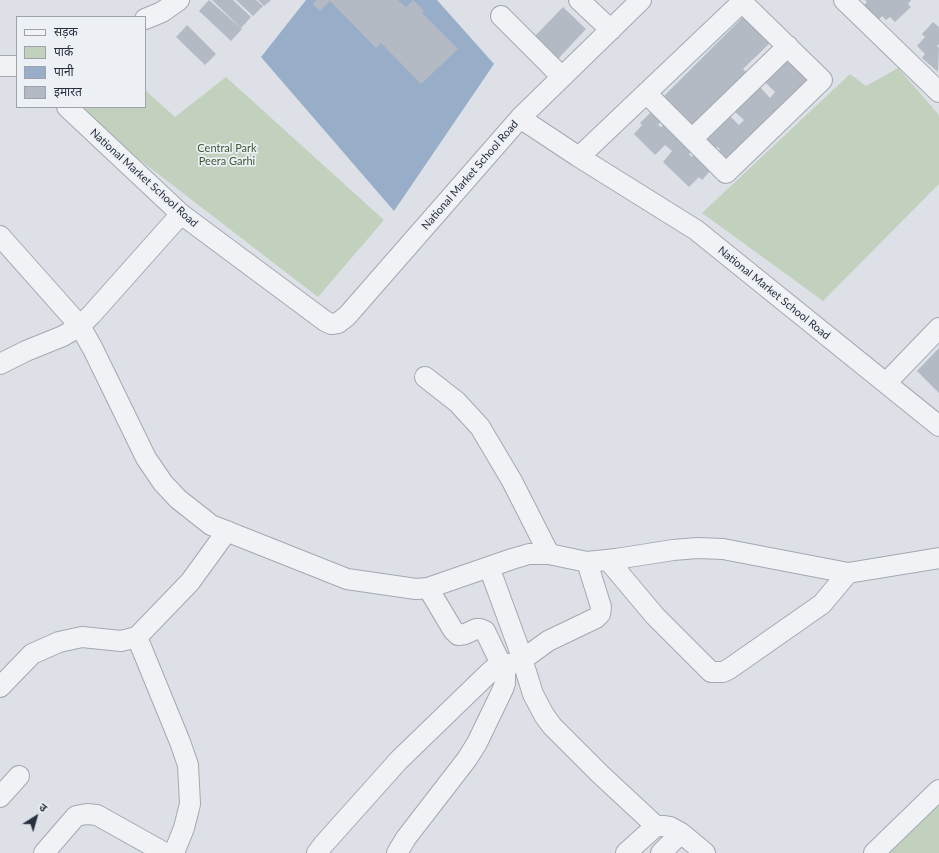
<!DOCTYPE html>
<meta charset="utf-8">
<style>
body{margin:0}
#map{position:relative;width:939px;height:853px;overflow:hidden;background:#dde1e7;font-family:Lato,"Noto Sans Devanagari",sans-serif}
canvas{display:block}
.legend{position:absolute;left:16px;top:16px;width:130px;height:92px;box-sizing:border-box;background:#edf0f5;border:1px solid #9ea2ac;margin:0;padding:5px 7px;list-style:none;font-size:12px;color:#272e3e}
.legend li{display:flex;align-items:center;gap:8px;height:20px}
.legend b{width:20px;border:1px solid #9ea2ac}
.north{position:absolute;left:16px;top:797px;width:40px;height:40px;-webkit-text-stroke:3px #edf0f5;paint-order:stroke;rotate:37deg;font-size:11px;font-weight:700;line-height:16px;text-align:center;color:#272e3e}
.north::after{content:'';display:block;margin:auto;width:14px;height:18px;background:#272e3e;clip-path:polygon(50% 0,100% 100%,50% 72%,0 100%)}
</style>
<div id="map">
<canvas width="939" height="853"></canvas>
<ul class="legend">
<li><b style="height:5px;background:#f0f2f6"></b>सड़क</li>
<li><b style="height:11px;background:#c2d1be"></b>पार्क</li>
<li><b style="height:11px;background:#98adc8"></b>पानी</li>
<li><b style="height:11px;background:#b4bac4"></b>इमारत</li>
</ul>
<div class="north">उ</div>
</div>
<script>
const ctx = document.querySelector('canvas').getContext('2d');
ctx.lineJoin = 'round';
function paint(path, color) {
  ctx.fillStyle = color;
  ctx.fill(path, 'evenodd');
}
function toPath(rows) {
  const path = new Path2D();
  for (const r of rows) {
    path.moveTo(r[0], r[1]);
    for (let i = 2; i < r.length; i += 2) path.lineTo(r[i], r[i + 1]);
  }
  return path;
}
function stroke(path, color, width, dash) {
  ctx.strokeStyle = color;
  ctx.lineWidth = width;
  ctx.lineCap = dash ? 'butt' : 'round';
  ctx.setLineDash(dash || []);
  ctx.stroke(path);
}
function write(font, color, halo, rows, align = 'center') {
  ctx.font = font + ' Lato,sans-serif';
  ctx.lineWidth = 3.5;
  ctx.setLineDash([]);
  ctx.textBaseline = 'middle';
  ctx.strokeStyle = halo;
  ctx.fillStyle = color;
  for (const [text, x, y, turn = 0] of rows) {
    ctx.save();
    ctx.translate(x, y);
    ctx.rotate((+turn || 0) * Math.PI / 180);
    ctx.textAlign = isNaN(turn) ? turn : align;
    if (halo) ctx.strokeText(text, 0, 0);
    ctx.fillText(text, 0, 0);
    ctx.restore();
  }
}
paint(toPath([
 [898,68,939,115,939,184,823,301,702,213,850,74,866,86],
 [226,77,384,220,318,297,71,107,145,107,145,90,175,117],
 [939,796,939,853,877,853]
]), '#c2d1be');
paint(toPath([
 [306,0,437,0,494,64,394,211,261,57]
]), '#98adc8');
paint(toPath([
 [209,0,242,29,231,41,199,11],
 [212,0,233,0,251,17,241,28],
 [236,0,256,0,263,6,253,16],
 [258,0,271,0,264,6],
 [316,0,398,0,406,7,413,0,424,11,422,13,458,49,421,84,381,43,376,48,330,1,320,11,313,4],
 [865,0,911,0,908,4,911,7,895,22,890,17,886,20,882,16,877,22,862,7,867,2],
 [563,7,586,29,558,59,534,37],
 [746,14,773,40,743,69,749,75,687,131,658,102],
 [933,22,939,27,939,44,937,46,939,48,938,72,922,58,925,54,917,46,925,37,922,34],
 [187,25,216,54,205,65,176,37],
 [787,56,812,81,727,166,715,154,720,149,717,147,712,151,704,143,730,116,739,125,744,120,735,112,760,87,770,98,775,92,763,80],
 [653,110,663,119,658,125,661,127,666,122,694,148,689,154,692,157,697,151,714,167,702,180,699,177,689,187,663,162,672,151,665,145,655,155,634,134,642,125,640,123],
 [939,348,939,393,917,371]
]), '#b4bac4');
const minor = toPath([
 [579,0,611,30],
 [844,0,939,92],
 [501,16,562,77],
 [145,19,162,12,179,0],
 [0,66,17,66],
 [67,107,181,214,325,321,331,324,338,323,347,316,520,118,641,0],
 [520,118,579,157,696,230,939,426],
 [692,139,788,46],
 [579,157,742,2,822,80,726,173,646,93],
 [0,236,80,326,93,349,146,458,163,483,178,499,211,525,347,579,416,589,428,588,512,559,529,554,549,554,587,562,616,559,673,550,698,548,723,549,848,573,939,558],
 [0,364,26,351,63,336,80,326,92,314,181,214],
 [425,377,457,402,480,427,512,481,549,554],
 [886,383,939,328],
 [608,560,655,616,711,672,723,672,729,669,822,604,848,573],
 [489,567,518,646,533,694,544,715,552,726,600,774,656,826],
 [428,588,453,630,458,635,465,634,476,629,480,629,485,631,498,658,501,663,505,664,512,664,522,660,548,641,596,618,600,614,601,607,587,562],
 [137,637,180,742,188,765,190,804,184,828,174,853],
 [0,687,32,654,59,642,82,637,121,641,137,637,190,582,227,531],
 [0,797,19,776],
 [44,853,76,816,87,814,97,815,165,853],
 [317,853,323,845,399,760,491,671,501,663],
 [397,853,406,838,467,759,477,743,503,689,505,683,505,664],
 [626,853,656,826,663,826,670,827,681,833,705,853],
 [661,853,681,833],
 [874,853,939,790]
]);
stroke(minor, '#a3a8b1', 22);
stroke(minor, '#f0f2f6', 20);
write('11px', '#3a5934', '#edf0f5', [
 ["Central Park",227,148],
 ["Peera Garhi",227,161]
]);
write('11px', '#272e3e', '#edf0f5', [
 ["National Market School Road",470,175,-49],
 ["National Market School Road",144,178,42],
 ["National Market School Road",774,293,39]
]);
</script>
